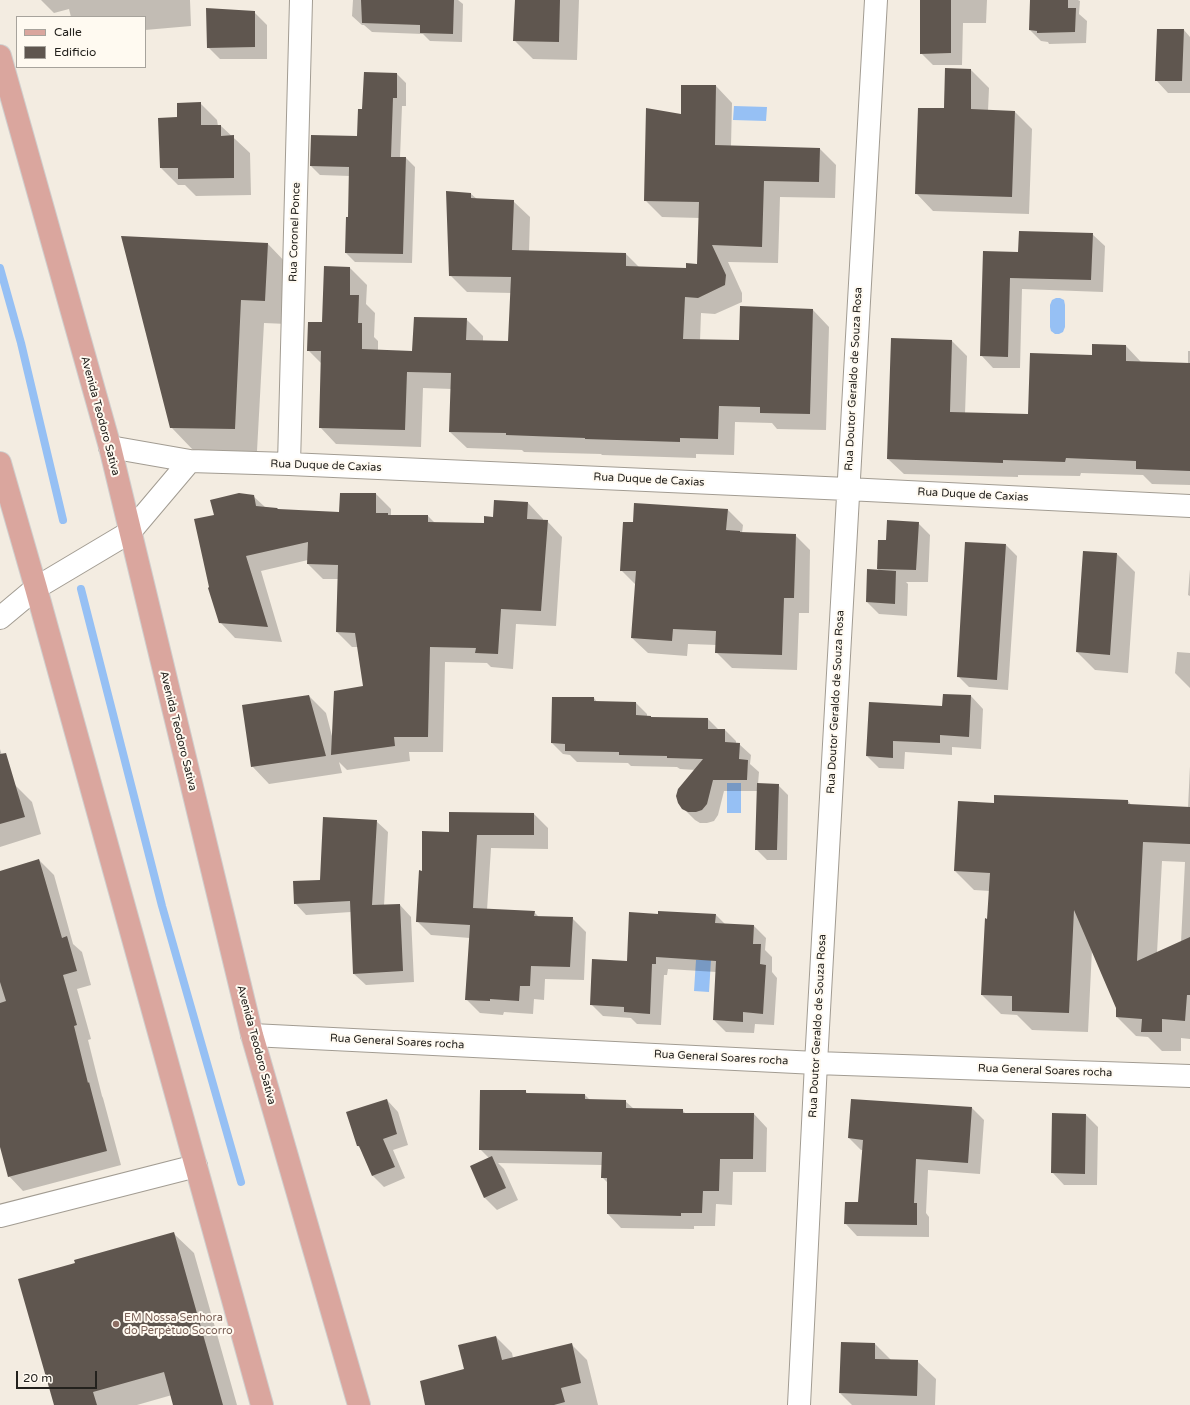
<!DOCTYPE html>
<meta charset="utf-8">
<style>
body{margin:0}
#map{position:relative;width:1190px;height:1405px;overflow:hidden;background:#f3ece1;font-family:"Varela Round",sans-serif}
canvas{display:block}
.legend{position:absolute;left:16px;top:16px;width:130px;height:52px;box-sizing:border-box;background:#fffaf1;border:1px solid #a7a39c;margin:0;padding:5px 7px;list-style:none;font-size:12px;color:#23211d}
.legend li{display:flex;align-items:center;gap:8px;height:20px}
.legend b{width:20px;border:1px solid #a7a39c}
.scale{position:absolute;left:16px;top:1371px;width:81px;height:18px;box-sizing:border-box;border:2px solid #23211d;border-top:0;padding-left:5px;font-size:12px;line-height:14px;white-space:nowrap;color:#23211d;-webkit-text-stroke:3px #fffaf1;paint-order:stroke}
</style>
<div id="map">
<canvas width="1190" height="1405"></canvas>
<ul class="legend">
<li><b style="height:5px;background:#daa69e"></b>Calle</li>
<li><b style="height:11px;background:#5f564f"></b>Edificio</li>
</ul>
<div class="scale">20 m</div>
</div>
<script>
const ctx = document.querySelector('canvas').getContext('2d');
ctx.lineJoin = 'round';
function paint(path, color) {
  ctx.fillStyle = color;
  ctx.fill(path, 'evenodd');
}
function toPath(rows) {
  const path = new Path2D();
  for (const r of rows) {
    path.moveTo(r[0], r[1]);
    for (let i = 2; i < r.length; i += 2) path.lineTo(r[i], r[i + 1]);
  }
  return path;
}
function stroke(path, color, width, dash) {
  ctx.strokeStyle = color;
  ctx.lineWidth = width;
  ctx.lineCap = dash ? 'butt' : 'round';
  ctx.setLineDash(dash || []);
  ctx.stroke(path);
}
function write(font, color, halo, rows, align = 'center') {
  ctx.font = font + ' "Varela Round",sans-serif';
  ctx.lineWidth = 4;
  ctx.setLineDash([]);
  ctx.textBaseline = 'middle';
  ctx.strokeStyle = halo;
  ctx.fillStyle = color;
  for (const [text, x, y, turn = 0] of rows) {
    ctx.save();
    ctx.translate(x, y);
    ctx.rotate((+turn || 0) * Math.PI / 180);
    ctx.textAlign = isNaN(turn) ? turn : align;
    if (halo) ctx.strokeText(text, 0, 0);
    ctx.fillText(text, 0, 0);
    ctx.restore();
  }
}
paint(toPath([
 [734,106,767,107,766,121,733,120],
 [1056,298,1060,298,1064,300,1065,305,1065,327,1063,332,1059,334,1055,334,1051,331,1050,327,1050,305,1052,300],
 [727,783,741,783,741,813,727,813],
 [696,960,711,960,709,992,694,991]
]), '#96c0f4');
paint(toPath([
 [41,0,190,0,191,26,145,30,145,17,71,17,69,9,54,13],
 [353,0,458,0,463,4,462,42,430,41,423,34,372,32,364,25,362,25,352,16],
 [516,0,579,0,577,60,533,59,514,40],
 [921,0,987,0,986,23,963,23,962,65,933,65,921,53],
 [1031,0,1078,0,1080,1,1079,14,1087,21,1086,43,1049,44,1048,42,1041,41,1030,30],
 [254,12,267,25,267,59,220,59,208,47],
 [1184,30,1190,37,1190,93,1168,93,1156,80],
 [946,69,971,70,989,88,988,111,1015,112,1032,129,1029,214,933,211,916,193,944,109],
 [365,73,397,74,406,83,406,106,402,106,400,158,406,158,415,167,412,263,355,262,346,253,349,218,350,176,320,175,311,166,358,138,363,110],
 [716,86,732,103,731,146,820,149,836,165,835,198,780,197,778,263,728,262,742,293,742,302,715,314,701,313,700,341,740,341,813,310,829,327,826,430,777,429,772,423,735,422,734,455,696,454,696,458,602,455,601,454,524,452,522,450,467,448,450,432,452,389,423,388,421,447,336,444,320,427,322,364,308,350,323,323,325,267,350,268,367,285,366,304,375,313,374,337,378,341,378,351,413,352,466,319,483,336,483,341,510,342,512,293,467,292,450,275,471,194,477,199,513,201,530,217,529,251,626,254,640,268,687,269,698,265,700,218,662,217,645,200,681,115],
 [200,103,217,120,218,126,221,126,250,153,251,195,196,196,185,185,178,185,161,168,178,118],
 [1092,234,1105,246,1103,292,1022,289,1020,368,993,368,981,355,1019,253],
 [267,243,290,267,287,324,264,323,257,451,194,451,171,427],
 [952,341,967,356,965,414,1028,415,1093,356,1126,346,1141,362,1188,364,1188,351,1190,351,1190,485,1152,484,1143,475,1081,473,1080,476,1018,475,1018,477,904,474,888,459],
 [376,494,391,509,391,516,428,516,435,523,485,524,494,518,528,503,543,519,543,521,547,521,562,537,556,626,516,624,513,669,491,667,487,663,445,662,443,752,409,752,410,761,347,770,339,762,342,773,269,784,252,766,309,696,326,713,332,736,364,687,358,647,352,647,337,632,338,579,323,579,308,564,308,560,261,571,282,642,235,638,220,622,215,516,253,496,265,507,279,510,340,513],
 [728,510,743,525,742,533,795,535,810,550,809,613,799,613,797,670,732,668,716,652,717,645,688,644,687,656,648,653,632,638,636,585,621,570,634,523],
 [918,523,930,535,928,582,906,582,908,584,907,616,879,614,867,602,868,570,878,571,879,541,887,541],
 [1006,545,1017,556,1008,690,969,687,958,676],
 [1084,552,1117,554,1135,572,1128,673,1095,670,1077,652],
 [1190,569,1190,596,1188,595],
 [1177,652,1190,653,1190,688,1175,673],
 [971,696,983,709,981,749,952,747,952,755,905,752,904,769,879,768,867,756,943,707],
 [594,698,597,702,636,703,647,714,647,717,651,717,652,718,708,719,719,730,725,730,736,741,736,744,739,744,751,755,750,764,759,772,758,784,778,785,788,795,787,860,767,860,756,849,758,791,724,791,718,815,714,821,707,823,700,823,695,820,683,808,696,770,680,769,677,767,631,766,628,763,577,762,570,755,563,754,552,743],
 [0,749,11,786,15,785,32,802,41,834,0,847],
 [1190,766,1190,1039,1181,1038,1181,1051,1162,1051,1148,1037,1136,1036,1117,1017,1117,1008,1092,949,1088,1032,1032,1030,1017,1015,1001,1014,982,995,990,891,974,890,955,871,995,804,1128,801,1132,806,1188,808],
 [1162,861,1185,862,1181,942,1157,953],
 [450,813,534,814,548,828,548,849,491,848,487,910,534,912,539,917,572,918,586,932,584,980,545,979,544,1000,534,999,533,1014,504,1012,503,1015,480,1013,466,999,470,938,431,935,417,921,423,872,450,833],
 [376,821,388,832,384,906,400,905,411,917,414,982,366,985,354,974,351,912,306,915,295,903,321,881],
 [39,860,54,875,73,944,82,952,91,985,77,989,91,1039,88,1040,102,1096,103,1098,121,1165,23,1191,9,1176,0,1143,0,872],
 [715,914,726,925,754,926,766,938,765,950,772,957,772,972,777,978,774,1025,755,1024,754,1033,726,1032,714,1020,716,972,668,969,667,975,664,975,661,1025,637,1024,631,1018,603,1016,591,1004,628,962,659,915],
 [525,1091,528,1094,585,1095,590,1100,625,1101,634,1109,682,1110,686,1114,754,1114,767,1128,766,1172,733,1172,732,1205,716,1204,715,1226,694,1226,694,1229,621,1228,608,1214,608,1183,602,1177,602,1165,498,1163,504,1169,518,1200,497,1210,485,1198,471,1166,489,1158,480,1149],
 [387,1100,398,1112,408,1145,393,1150,405,1178,384,1187,373,1176,361,1149,358,1146],
 [972,1108,984,1120,980,1174,928,1170,926,1213,929,1217,929,1237,857,1236,845,1223,859,1203,863,1150,861,1150,849,1138],
 [1086,1115,1098,1127,1097,1185,1064,1185,1052,1172],
 [173,1233,194,1253,237,1405,175,1405,172,1395,137,1405,56,1405],
 [496,1337,512,1353,513,1358,571,1344,587,1360,598,1405,427,1405,465,1370],
 [842,1343,875,1344,891,1360,917,1361,936,1379,935,1405,852,1405,840,1393]
]), '#0003');
stroke(toPath([
 [0,268,21,343,63,520],
 [81,589,162,906,241,1182]
]), '#96c0f4', 8);
paint(toPath([
 [361,0,454,0,453,34,420,33,420,25,362,23],
 [515,0,560,0,559,42,513,41],
 [920,0,951,0,951,53,920,54],
 [1030,0,1068,0,1068,8,1076,8,1075,32,1037,33,1037,31,1029,30],
 [206,8,255,11,255,47,207,48],
 [1157,29,1184,29,1182,81,1155,81],
 [945,68,971,69,971,109,1015,111,1012,197,915,194,918,108,944,108],
 [364,72,397,73,397,98,393,98,391,157,406,157,403,254,345,253,346,217,348,217,349,167,310,166,311,135,357,136,358,109,362,109],
 [681,85,716,85,715,145,820,148,819,182,764,181,762,247,712,245,726,275,725,285,698,298,685,297,683,339,739,340,740,306,813,309,810,414,760,413,760,407,719,406,718,439,680,438,680,442,585,439,585,438,506,435,506,433,449,432,451,373,407,372,405,430,319,428,321,351,307,351,308,322,322,322,324,266,350,267,350,295,359,295,358,323,362,323,362,349,412,351,414,317,467,318,466,340,508,341,511,277,449,276,446,191,471,193,471,198,514,200,512,250,626,253,626,266,686,268,686,263,697,264,699,202,644,201,646,108,681,114],
 [201,102,201,125,221,125,221,136,234,135,234,178,178,179,178,168,160,168,158,118,177,117,177,103],
 [1019,231,1093,233,1091,280,1010,278,1008,357,980,356,983,251,1018,252],
 [121,236,268,243,265,301,241,300,235,429,170,428],
 [891,338,952,340,950,412,1028,414,1030,353,1092,355,1092,344,1126,345,1126,361,1190,363,1190,471,1136,469,1136,461,1066,458,1065,462,1003,460,1003,463,887,459],
 [239,493,254,495,256,506,277,508,278,509,339,512,340,493,376,493,376,513,388,513,388,515,428,515,428,522,484,523,484,516,493,517,494,500,528,502,527,519,548,520,541,611,501,609,498,654,475,653,476,648,430,647,428,737,394,737,395,746,331,755,334,691,363,686,355,633,336,632,338,565,307,564,308,542,246,556,268,627,219,623,208,588,209,587,194,519,214,515,210,500],
 [634,503,728,509,726,530,740,531,740,532,796,534,794,598,784,598,782,655,715,653,716,631,673,629,672,641,631,638,636,571,620,571,623,522,633,522],
 [887,520,919,522,916,570,877,569,878,540,886,540],
 [965,542,1006,544,997,680,957,677],
 [1083,551,1117,553,1110,655,1076,652],
 [867,569,896,571,895,604,866,602],
 [943,694,971,695,969,737,940,735,940,743,893,741,893,758,866,756,869,702,942,706],
 [309,695,326,756,251,767,242,705],
 [552,697,594,697,594,701,636,702,636,715,651,716,651,717,708,718,708,729,725,729,725,742,740,743,739,759,748,760,747,780,713,780,707,804,702,810,696,812,688,812,682,809,678,803,676,796,678,789,703,759,667,758,667,756,619,755,619,752,565,751,565,744,551,743],
 [6,753,25,817,0,824,0,754],
 [757,783,779,784,777,850,755,850],
 [994,795,1128,800,1128,804,1190,807,1190,844,1143,842,1137,961,1190,937,1190,995,1187,995,1185,1021,1162,1019,1162,1032,1141,1032,1142,1019,1116,1017,1116,1008,1074,910,1069,1013,1012,1011,1012,996,981,995,985,918,987,919,990,873,954,871,958,801,994,803],
 [449,812,534,813,534,835,477,835,473,908,535,911,534,916,573,917,570,967,531,966,530,986,520,986,519,1001,490,999,490,1001,465,1000,470,925,416,922,419,870,422,871,422,831,449,832],
 [323,817,377,820,372,905,400,904,403,971,353,974,350,901,294,904,293,881,320,880],
 [39,859,62,938,67,936,77,971,63,975,77,1025,74,1026,88,1083,89,1082,107,1151,8,1177,0,1147,0,1003,6,1001,0,982,0,871],
 [658,911,716,914,715,923,754,925,753,944,761,944,760,964,766,965,763,1014,743,1012,743,1022,713,1020,716,961,656,957,656,964,652,964,650,1014,624,1012,624,1007,590,1005,592,959,627,961,629,912,658,914],
 [480,1090,526,1090,526,1093,585,1094,585,1099,626,1100,626,1108,683,1109,683,1113,754,1113,753,1159,720,1159,719,1191,703,1191,702,1213,681,1213,681,1216,607,1214,607,1178,601,1178,602,1152,479,1150],
 [387,1099,397,1134,383,1139,395,1167,372,1176,359,1146,357,1146,346,1112],
 [851,1099,972,1107,968,1163,916,1159,914,1203,917,1203,917,1225,844,1224,845,1202,858,1202,863,1140,848,1138],
 [1052,1113,1086,1114,1085,1174,1051,1173],
 [492,1156,506,1188,484,1198,470,1166],
 [174,1232,223,1405,173,1405,164,1372,93,1392,97,1405,54,1405,18,1279,75,1263,74,1260],
 [496,1336,502,1360,572,1343,581,1383,561,1388,565,1402,554,1405,425,1405,420,1381,464,1369,458,1345],
 [841,1342,875,1343,875,1359,918,1360,917,1396,839,1393]
]), '#5f564f');
const street = toPath([
 [110,447,190,461,289,464,847,489,1190,506],
 [289,464,301,0],
 [0,618,36,588,130,532,190,461],
 [252,1035,816,1063,1190,1076],
 [0,1216,196,1166],
 [799,1405,816,1063,876,0]
]);
const primary = toPath([
 [0,56,110,447,252,1035,359,1405],
 [0,463,36,588,262,1405]
]);
stroke(street, '#a29c92', 24);
stroke(primary, '#cfcecd', 24);
stroke(street, '#fff', 22);
stroke(primary, '#daa69e', 22);
for (const [x, y, r, color] of [
 [116,1324,4,"#8d6e63"]
]) {
  const dot = new Path2D();
  dot.arc(x, y, r, 0, 2 * Math.PI);
  ctx.fillStyle = color;
  ctx.fill(dot);
  stroke(dot, '#fffaf1', 1.5);
}
write('11px', '#23211d', '#fffaf1', [
 ["Rua Coronel Ponce",295,232,-88],
 ["Rua Doutor Geraldo de Souza Rosa",854,379,-87],
 ["Avenida Teodoro Sativa",100,416,75],
 ["Rua Duque de Caxias",326,466,2],
 ["Rua Duque de Caxias",649,480,3],
 ["Rua Duque de Caxias",973,495,3],
 ["Rua Doutor Geraldo de Souza Rosa",836,702,-87],
 ["Avenida Teodoro Sativa",178,731,76],
 ["Rua Doutor Geraldo de Souza Rosa",818,1026,-87],
 ["Rua General Soares rocha",397,1042,3],
 ["Avenida Teodoro Sativa",256,1045,75],
 ["Rua General Soares rocha",721,1058,3],
 ["Rua General Soares rocha",1045,1071,2]
]);
write('11px', '#785e54', '#fffaf1', [
 ["EM Nossa Senhora",124,1318],
 ["do Perpétuo Socorro",124,1331]
], 'left');
</script>
